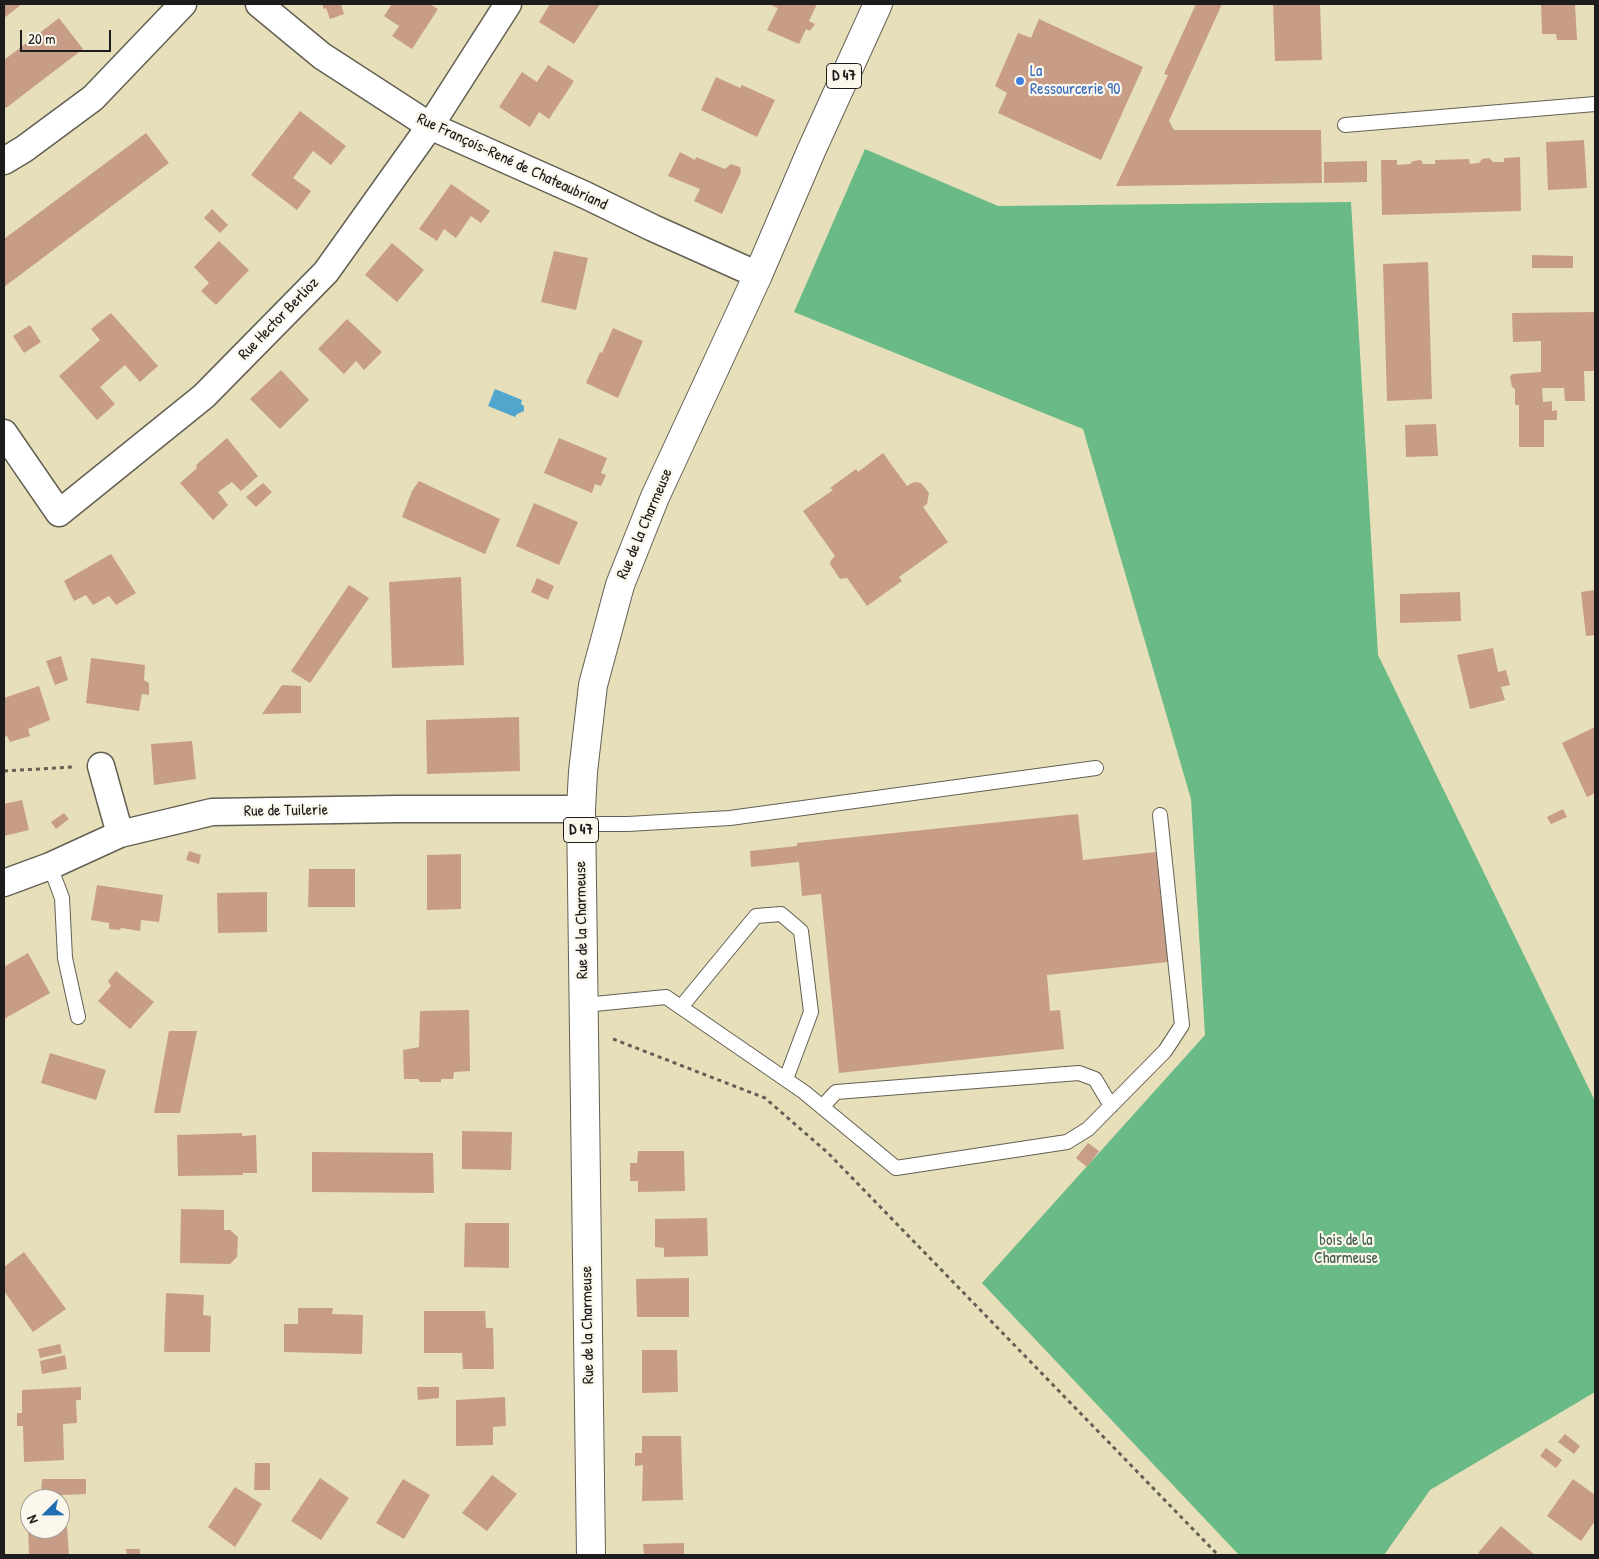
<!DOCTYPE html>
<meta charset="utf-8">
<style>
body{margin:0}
#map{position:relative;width:1599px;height:1559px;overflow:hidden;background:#e6dfba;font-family:"Patrick Hand",sans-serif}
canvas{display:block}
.frame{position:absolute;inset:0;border:5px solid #1c1c1c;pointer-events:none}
.north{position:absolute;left:20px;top:1489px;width:50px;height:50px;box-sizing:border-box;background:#fbf7ec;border:1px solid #a29f99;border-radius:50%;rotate:247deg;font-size:14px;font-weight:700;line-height:20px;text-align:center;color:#1c1c1c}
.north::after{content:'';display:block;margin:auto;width:18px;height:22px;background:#1f6fb2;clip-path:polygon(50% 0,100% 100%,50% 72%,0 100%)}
.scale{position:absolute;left:20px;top:30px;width:91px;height:22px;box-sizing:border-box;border:2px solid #1c1c1c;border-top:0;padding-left:6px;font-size:15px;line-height:18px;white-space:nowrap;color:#1c1c1c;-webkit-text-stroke:4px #fbf7ec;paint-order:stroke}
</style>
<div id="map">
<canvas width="1599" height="1559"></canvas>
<div class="frame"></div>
<div class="north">N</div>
<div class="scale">20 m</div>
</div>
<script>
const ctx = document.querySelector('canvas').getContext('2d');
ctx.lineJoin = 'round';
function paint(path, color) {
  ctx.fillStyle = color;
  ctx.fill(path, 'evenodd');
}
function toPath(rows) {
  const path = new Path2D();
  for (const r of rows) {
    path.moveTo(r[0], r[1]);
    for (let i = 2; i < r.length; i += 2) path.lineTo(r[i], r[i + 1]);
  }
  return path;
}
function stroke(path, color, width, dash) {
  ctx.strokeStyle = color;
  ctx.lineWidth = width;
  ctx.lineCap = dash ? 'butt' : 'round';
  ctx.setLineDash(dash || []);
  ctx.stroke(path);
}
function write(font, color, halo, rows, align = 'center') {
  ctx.font = font + ' "Patrick Hand",sans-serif';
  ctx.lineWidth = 4.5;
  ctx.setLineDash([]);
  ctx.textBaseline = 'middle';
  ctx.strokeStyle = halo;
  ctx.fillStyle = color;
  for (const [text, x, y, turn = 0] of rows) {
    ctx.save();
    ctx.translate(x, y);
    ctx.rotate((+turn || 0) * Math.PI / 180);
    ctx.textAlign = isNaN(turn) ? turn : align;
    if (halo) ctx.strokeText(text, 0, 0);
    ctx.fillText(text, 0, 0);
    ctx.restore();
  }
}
paint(toPath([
 [865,149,998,206,1351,202,1378,655,1595,1101,1595,1392,1430,1490,1384,1555,1239,1555,982,1283,1205,1035,1191,799,1083,429,794,312]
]), '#69ba86');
paint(toPath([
 [495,389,522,400,521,404,524,406,524,411,517,414,515,417,488,406]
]), '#50a6cd');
paint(toPath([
 [4,4,22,4,4,18],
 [322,4,341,4,344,14,330,19,326,8,324,9],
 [392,4,429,4,438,9,412,49,392,36,399,26,384,16],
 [550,4,600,4,574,44,539,22],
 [769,4,817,4,809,21,815,24,810,31,806,29,799,44,767,30,778,8],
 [1196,4,1222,4,1169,121,1174,130,1321,130,1322,183,1116,186,1168,75,1164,74],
 [1273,4,1320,4,1322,60,1275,61],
 [1541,4,1575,4,1577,40,1557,40,1556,34,1542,34],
 [59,18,83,49,6,108,4,105,4,60],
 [1039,19,1143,67,1101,160,998,113,1007,93,995,86,1018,33,1031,38],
 [548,65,574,81,549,119,539,112,530,127,499,107,522,72,537,82],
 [716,77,740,88,742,85,775,100,757,137,701,110],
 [300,111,346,146,331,165,313,151,293,178,311,191,297,210,251,175],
 [146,133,169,163,4,287,4,239],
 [1584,140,1587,188,1548,190,1546,142],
 [680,152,695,160,696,157,725,169,731,164,740,167,741,172,722,214,694,201,700,189,668,176],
 [1520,157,1521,211,1382,215,1381,160,1397,160,1397,165,1410,164,1413,161,1421,160,1423,164,1435,164,1435,160,1469,159,1470,164,1479,163,1482,159,1489,158,1493,162,1504,162,1504,158],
 [1367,161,1367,182,1324,183,1324,162],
 [451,184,490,211,481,223,471,216,456,238,444,229,437,241,419,229],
 [212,209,228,225,220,233,204,218],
 [219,241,249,270,216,305,201,291,209,283,194,267],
 [392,243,424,270,397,302,365,275],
 [554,251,588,258,576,310,541,302],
 [1532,255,1573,256,1573,268,1532,268],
 [1428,262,1432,399,1387,401,1383,264],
 [1595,312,1595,371,1584,371,1585,401,1565,401,1564,388,1542,388,1543,402,1552,401,1552,411,1557,410,1557,420,1544,420,1544,447,1519,447,1519,405,1515,405,1515,389,1512,387,1510,377,1512,374,1541,372,1541,341,1513,342,1512,313],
 [111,313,158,366,140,382,125,365,100,387,115,404,97,420,59,376,100,340,91,329],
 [347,319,382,352,364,370,356,361,344,374,318,349],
 [30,325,41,342,24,353,13,336],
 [613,328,643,341,618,398,586,383,600,352,602,353],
 [281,370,309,400,280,429,250,399],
 [1436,424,1438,456,1406,457,1405,425],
 [227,438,258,476,241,491,232,482,218,492,228,505,213,520,180,483,197,468,196,465],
 [559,438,607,458,601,473,606,475,601,486,595,484,592,493,544,473],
 [883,453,907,486,914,482,921,483,929,493,927,504,923,507,948,542,899,577,902,581,867,606,847,578,840,579,830,564,831,560,835,556,803,511,833,490,830,488,856,469,858,472],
 [419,481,500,519,485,554,402,517,412,491],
 [263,483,272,492,256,507,246,497],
 [534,503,578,522,559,565,516,546],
 [111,554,136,593,116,605,109,596,93,605,86,595,74,601,64,581],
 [461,577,464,665,392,668,389,582],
 [537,578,554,586,548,600,531,592],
 [349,585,369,598,310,683,291,671],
 [1595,590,1595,635,1586,636,1581,592],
 [1460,592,1461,621,1400,623,1400,594],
 [1493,648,1498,672,1506,670,1510,685,1501,687,1505,700,1470,709,1457,655],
 [61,656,68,680,55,685,46,661],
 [91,658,145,665,144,680,149,683,149,695,142,694,139,711,86,703],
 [282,685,301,686,301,713,262,714],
 [39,686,50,720,28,729,30,736,10,742,7,736,4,737,4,698],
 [519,717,520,771,427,774,426,720],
 [1595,727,1595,793,1587,797,1562,743],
 [192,741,196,779,154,785,151,744],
 [22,800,29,830,4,836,4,804],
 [1563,809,1567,817,1551,824,1547,817],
 [64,813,69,819,56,829,51,822],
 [1078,814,1083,860,1156,852,1168,962,1047,975,1050,1011,1060,1010,1064,1049,839,1073,821,894,802,896,799,862,751,867,750,851,797,846,797,843],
 [189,851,201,855,199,864,186,860],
 [461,854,461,909,427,910,427,855],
 [309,869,355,869,355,907,308,907],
 [97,885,163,895,159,922,141,920,140,931,121,928,120,930,109,929,109,923,91,920],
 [267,892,267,932,218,933,217,893],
 [28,953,50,993,4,1019,4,967],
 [116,971,154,1002,130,1029,98,1001,111,986,108,981],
 [469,1010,470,1071,454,1072,453,1079,441,1079,441,1082,420,1082,418,1079,404,1079,403,1050,419,1047,420,1011],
 [169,1031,197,1031,180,1113,154,1113],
 [50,1053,106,1070,96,1100,41,1083],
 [462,1131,512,1132,511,1170,462,1169],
 [242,1133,242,1136,256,1135,257,1173,243,1173,243,1175,178,1176,177,1135],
 [1088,1143,1099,1151,1087,1167,1076,1158],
 [638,1151,684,1151,685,1191,638,1192,638,1181,630,1181,630,1163,637,1163],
 [312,1152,433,1153,434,1193,312,1192],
 [181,1209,224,1210,224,1230,230,1230,238,1237,237,1257,230,1264,180,1263],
 [707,1218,708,1256,664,1257,664,1248,655,1247,655,1219],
 [465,1223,509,1223,509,1268,464,1267],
 [24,1252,66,1309,33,1332,4,1291,4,1267],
 [689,1278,689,1317,637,1317,636,1279],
 [166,1293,204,1295,203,1315,211,1316,210,1352,164,1352],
 [298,1308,333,1308,332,1314,363,1315,362,1354,284,1352,284,1324,298,1324],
 [424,1311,485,1311,486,1328,493,1328,494,1369,463,1369,462,1353,424,1353],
 [60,1344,62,1353,40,1358,38,1349],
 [642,1350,677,1350,678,1392,642,1393],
 [65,1355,67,1369,42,1374,40,1361],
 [81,1387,81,1400,76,1400,77,1423,63,1424,64,1460,24,1462,23,1426,17,1426,17,1413,22,1413,22,1390],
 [417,1387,439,1387,439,1398,418,1400],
 [505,1397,506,1426,493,1427,493,1445,456,1446,456,1400],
 [1565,1434,1580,1446,1574,1454,1558,1442],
 [642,1436,681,1436,683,1500,642,1501,643,1465,635,1466,635,1453,642,1453],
 [1546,1448,1562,1460,1556,1468,1540,1456],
 [255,1463,270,1463,270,1490,254,1490],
 [492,1475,517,1494,487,1531,462,1513],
 [320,1478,349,1498,321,1540,291,1521],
 [42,1479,86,1479,86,1494,41,1496],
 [403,1479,430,1495,404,1539,376,1523],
 [1573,1479,1595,1495,1595,1521,1581,1541,1547,1516],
 [235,1487,262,1504,235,1547,208,1527],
 [60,1501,65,1501,65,1515,60,1514],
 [67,1526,69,1555,29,1555,28,1528,60,1529,60,1527],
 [1501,1526,1535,1555,1481,1555,1478,1553],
 [684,1543,684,1555,644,1555,643,1544],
 [126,1549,140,1549,140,1555,127,1555]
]), '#c89d87');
const lane = toPath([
 [1345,125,1595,104],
 [581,824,628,824,730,818,1096,768],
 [50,866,62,898,65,958,78,1017],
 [584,1005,666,997,804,1092,896,1168,1067,1142,1088,1129,1165,1051,1182,1025,1160,815],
 [681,1007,756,916,781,914,801,931,811,1012,786,1079],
 [822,1107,836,1092,1079,1073,1095,1079,1111,1106]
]);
const street = toPath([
 [259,4,322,56,430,126,585,195,653,228,758,275],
 [4,161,24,149,93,98,183,4],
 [4,433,59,513,204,396,326,272,430,126,508,4],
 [101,766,120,834],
 [4,883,50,866,120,834,212,812,398,809,581,809]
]);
const primary = toPath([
 [591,1555,581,809,583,772,593,685,620,585,655,497,758,275,812,149,878,4]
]);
stroke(lane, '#636053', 16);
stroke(street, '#636053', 29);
stroke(primary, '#636053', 30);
stroke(toPath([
 [4,771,73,767],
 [613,1039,765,1098,828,1153,1218,1555]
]), '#636053', 3, [4, 4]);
stroke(lane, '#fff', 14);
stroke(street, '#fff', 26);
stroke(primary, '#fff', 28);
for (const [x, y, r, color] of [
 [1020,81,5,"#3f7fe0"]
]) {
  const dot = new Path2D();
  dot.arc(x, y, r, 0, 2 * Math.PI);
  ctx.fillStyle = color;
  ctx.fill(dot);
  stroke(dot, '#fbf7ec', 2);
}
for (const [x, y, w] of [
 [844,76,35],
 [581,830,35]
]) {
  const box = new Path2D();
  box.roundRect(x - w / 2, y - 12.5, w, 25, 4);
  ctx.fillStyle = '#fbf7ec';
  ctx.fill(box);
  stroke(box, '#1c1c1c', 1);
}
write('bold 15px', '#1c1c1c', null, [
 ["D 47",844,76],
 ["D 47",581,830]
]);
write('16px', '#366cbe', '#fbf7ec', [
 ["La",1030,72],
 ["Ressourcerie 90",1030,90]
], 'left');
write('16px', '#1c1c1c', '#fbf7ec', [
 ["Rue François-René de Chateaubriand",512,162,25],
 ["Rue Hector Berlioz",279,319,-46],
 ["Rue de la Charmeuse",645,524,-67],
 ["Rue de Tuilerie",286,811,-1],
 ["Rue de la Charmeuse",582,920,-91],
 ["Rue de la Charmeuse",588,1325,-91]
]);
write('16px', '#405e4a', '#fbf7ec', [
 ["bois de la",1346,1241],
 ["Charmeuse",1346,1259]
]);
</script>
